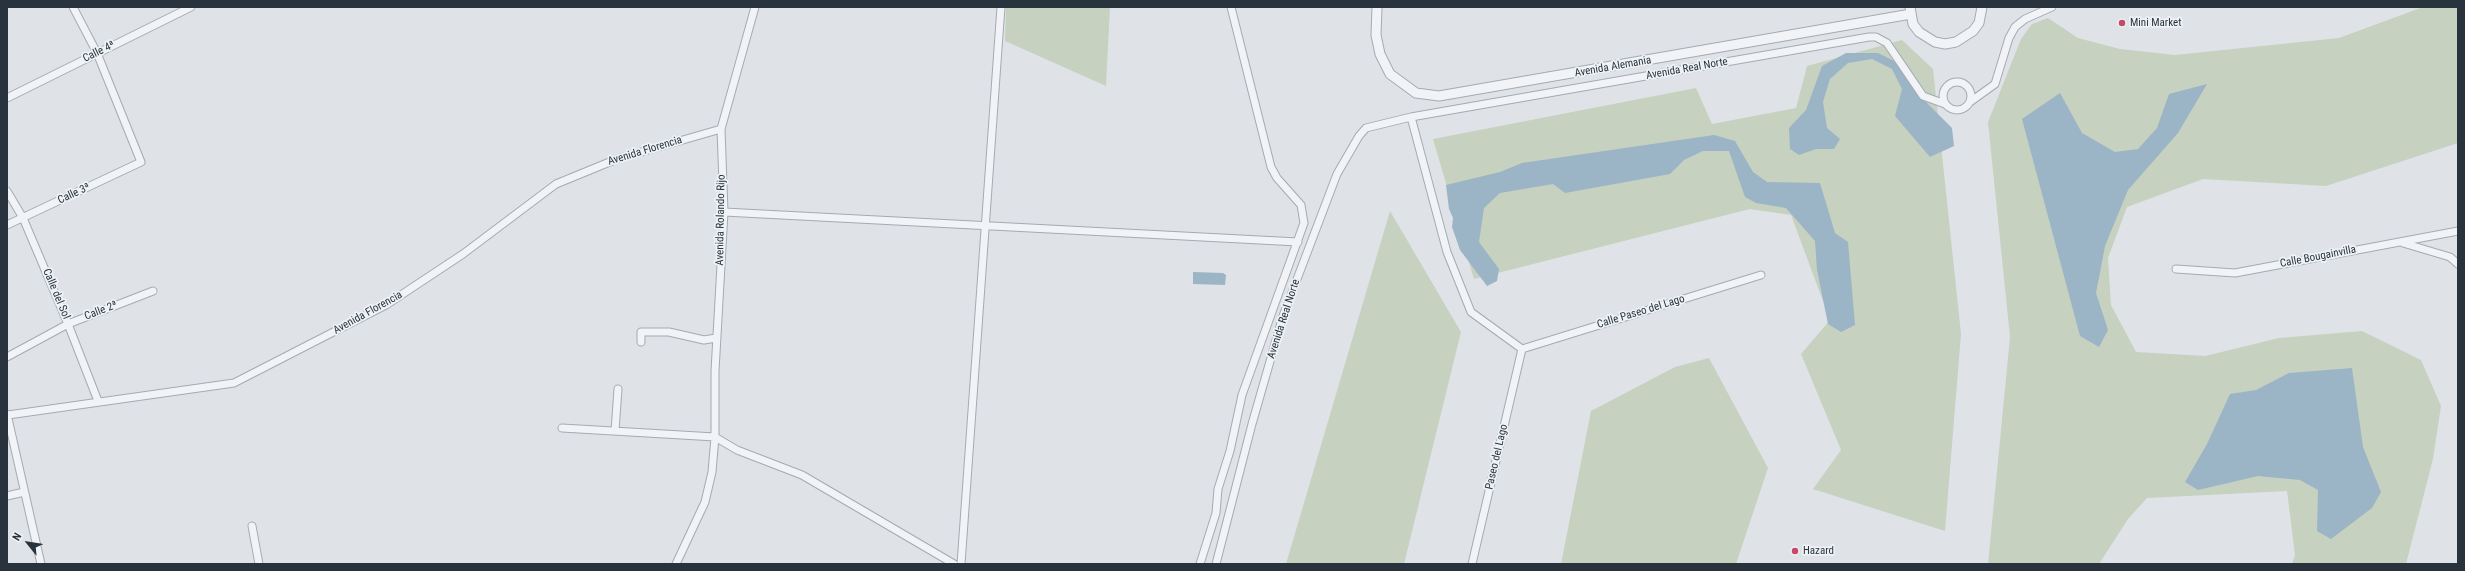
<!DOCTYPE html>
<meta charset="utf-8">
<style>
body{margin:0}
#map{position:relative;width:2465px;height:571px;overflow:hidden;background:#dfe3e8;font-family:"Roboto Condensed",sans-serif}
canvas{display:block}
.frame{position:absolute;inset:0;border:8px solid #28333e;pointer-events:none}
.north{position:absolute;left:8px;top:523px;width:40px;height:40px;-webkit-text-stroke:3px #eef2f5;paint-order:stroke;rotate:300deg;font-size:11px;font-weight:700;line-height:16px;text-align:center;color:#28333e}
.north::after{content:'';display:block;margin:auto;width:14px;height:18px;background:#28333e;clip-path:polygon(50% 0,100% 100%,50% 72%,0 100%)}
</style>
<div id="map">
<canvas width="2465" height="571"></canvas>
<div class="frame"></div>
<div class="north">N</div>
</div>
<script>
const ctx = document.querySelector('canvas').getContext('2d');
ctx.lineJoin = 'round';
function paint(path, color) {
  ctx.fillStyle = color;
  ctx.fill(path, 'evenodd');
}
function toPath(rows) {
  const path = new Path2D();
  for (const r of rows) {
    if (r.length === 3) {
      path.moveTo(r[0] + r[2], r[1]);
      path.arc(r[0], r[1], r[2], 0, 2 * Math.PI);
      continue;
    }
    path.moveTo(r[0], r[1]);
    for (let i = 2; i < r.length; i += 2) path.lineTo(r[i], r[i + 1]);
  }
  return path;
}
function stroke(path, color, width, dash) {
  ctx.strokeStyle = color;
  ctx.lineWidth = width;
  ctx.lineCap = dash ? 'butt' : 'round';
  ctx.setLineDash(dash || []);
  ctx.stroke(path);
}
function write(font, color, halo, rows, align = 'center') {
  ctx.font = font + ' "Roboto Condensed",sans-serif';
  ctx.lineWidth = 3.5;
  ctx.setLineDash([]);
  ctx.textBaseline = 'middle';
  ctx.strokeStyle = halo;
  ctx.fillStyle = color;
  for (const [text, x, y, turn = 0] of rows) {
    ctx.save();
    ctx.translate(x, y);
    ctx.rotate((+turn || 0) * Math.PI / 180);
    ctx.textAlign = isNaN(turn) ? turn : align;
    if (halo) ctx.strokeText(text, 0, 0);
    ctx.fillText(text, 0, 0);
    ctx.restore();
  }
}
paint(toPath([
 [1006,7,1110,7,1106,86,1005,41],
 [2423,7,2458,7,2458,143,2326,186,2203,179,2127,207,2108,258,2111,305,2136,352,2205,356,2279,338,2362,331,2421,360,2441,406,2433,459,2406,564,2292,564,2295,555,2287,491,2147,498,2128,519,2099,564,1988,564,2010,337,1988,122,2021,39,2032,24,2048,18,2078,38,2120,49,2175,55,2339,38],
 [1902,40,1933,69,1961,334,1945,531,1813,489,1841,450,1801,354,1830,320,1791,215,1750,209,1474,279,1433,139,1696,88,1712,124,1796,108,1807,66],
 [1390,211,1461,332,1404,564,1286,564],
 [1709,358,1768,468,1736,564,1561,564,1591,411,1675,367]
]), '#c6d1c0');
paint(toPath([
 [1846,53,1878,53,1894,61,1912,82,1920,96,1952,128,1954,146,1930,157,1895,116,1902,89,1892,69,1872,59,1848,63,1830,79,1823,102,1827,128,1840,139,1834,149,1816,149,1799,155,1790,149,1789,128,1806,110,1822,66],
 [2207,84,2178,133,2128,190,2105,246,2096,293,2108,330,2099,347,2080,336,2022,119,2060,93,2082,133,2115,152,2138,149,2157,128,2169,94],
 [1714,135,1735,141,1753,172,1767,182,1820,183,1835,233,1848,242,1855,325,1841,332,1828,324,1817,270,1815,241,1786,208,1756,203,1745,197,1729,151,1703,151,1684,160,1670,174,1565,193,1553,184,1500,193,1484,208,1479,242,1499,269,1497,281,1487,286,1460,250,1452,227,1453,218,1449,209,1446,185,1500,172,1522,163],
 [1193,272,1223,273,1226,275,1225,285,1193,284],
 [2352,368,2363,447,2381,492,2372,508,2331,539,2317,531,2318,490,2300,480,2258,476,2198,490,2185,482,2207,444,2230,394,2256,390,2289,373]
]), '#9bb5c6');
const minor = toPath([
 [1957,96,14],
 [7,98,191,7],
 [1970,102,1995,84,2009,38,2015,27,2025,19,2052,7],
 [1411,117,1447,252,1471,312,1522,349],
 [7,191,23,218,68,324,98,401],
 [724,212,1298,242],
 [7,225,141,162,97,53,73,7],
 [2403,243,2450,257,2458,264],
 [2176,269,2235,273,2458,231],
 [641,342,641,332,669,332,704,340,716,338],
 [1522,349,1761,275],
 [7,357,68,324,153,291],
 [7,414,41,564],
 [8,415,234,383,386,305,463,254,556,184,617,159,721,129],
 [562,428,715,437,737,450,802,475,954,564],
 [615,431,618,389],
 [7,496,24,492],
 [252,526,259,564],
 [676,564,705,502,712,472,715,437,715,371,724,212,721,129,755,7],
 [961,564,1001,7],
 [1200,564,1216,513,1218,489,1230,451,1242,395,1304,223,1301,205,1277,178,1271,167,1231,7],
 [1216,564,1252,424,1283,316,1337,174,1359,136,1366,128,1411,117,1869,37,1876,37,1887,43,1923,96,1945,104],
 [1472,564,1522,349]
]);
const tertiary = toPath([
 [1377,7,1376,35,1380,54,1390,74,1416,93,1439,96,1911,14],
 [1910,7,1913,24,1919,32,1935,42,1945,44,1956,42,1973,31,1979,23,1982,7]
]);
stroke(minor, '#a4abb2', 9);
stroke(tertiary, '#a4abb2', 11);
stroke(minor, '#f1f3f6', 7);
stroke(tertiary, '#f1f3f6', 9);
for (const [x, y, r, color] of [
 [2122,23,4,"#c8486a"],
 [1795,551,4,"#c8486a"]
]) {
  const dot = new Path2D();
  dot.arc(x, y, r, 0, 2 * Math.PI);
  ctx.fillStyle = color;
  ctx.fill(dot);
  stroke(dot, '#eef2f5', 1.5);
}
write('11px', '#28333e', '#eef2f5', [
 ["Mini Market",2130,23],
 ["Hazard",1803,551]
], 'left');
write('11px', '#28333e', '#eef2f5', [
 ["Calle 4ª",99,52,-26],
 ["Avenida Alemania",1613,67,-10],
 ["Avenida Real Norte",1687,69,-10],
 ["Avenida Florencia",645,151,-17],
 ["Calle 3ª",74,194,-25],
 ["Avenida Rolando Rijo",721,220,-89],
 ["Calle Bougainvilla",2318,257,-11],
 ["Calle del Sol",56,294,67],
 ["Calle 2ª",101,311,-21],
 ["Calle Paseo del Lago",1641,312,-17],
 ["Avenida Florencia",368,313,-29],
 ["Avenida Real Norte",1284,319,-72],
 ["Paseo del Lago",1497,457,-77]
]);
</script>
